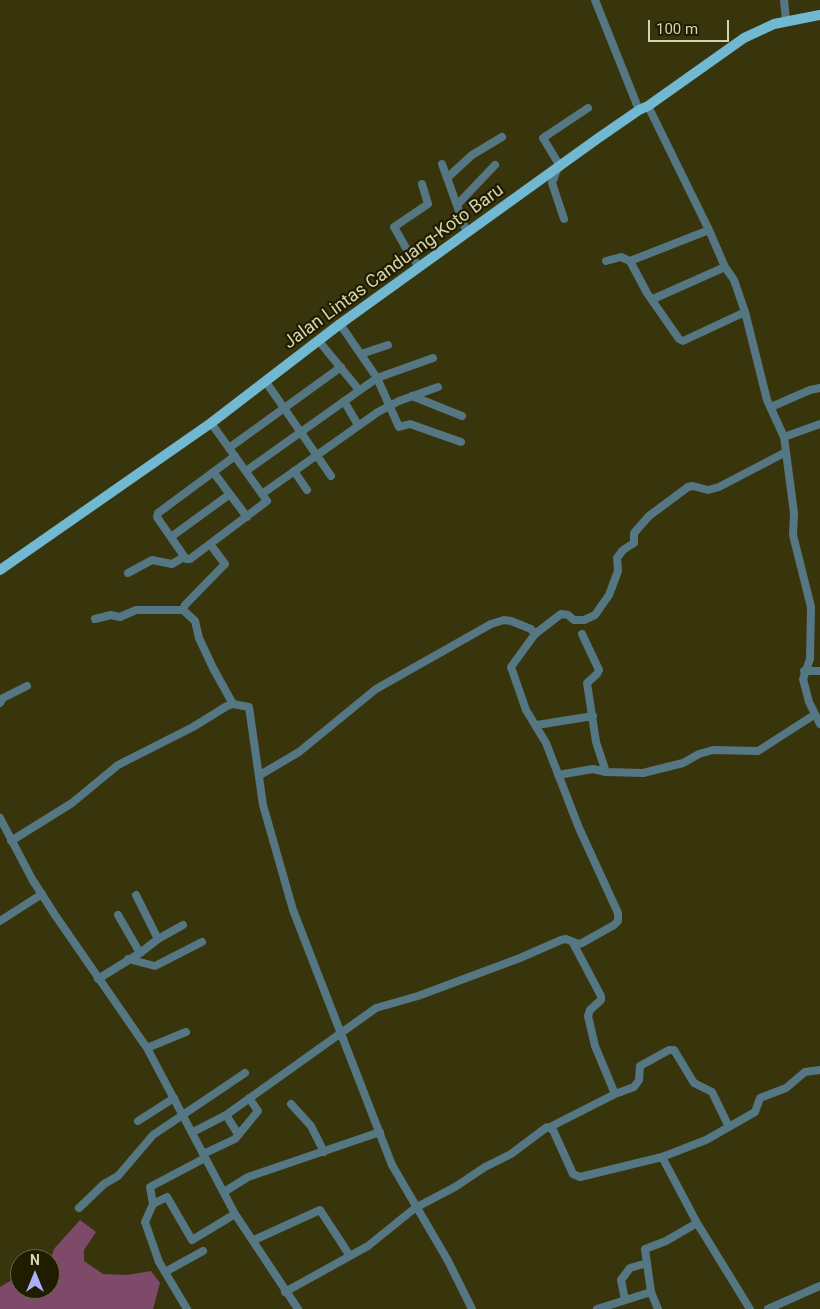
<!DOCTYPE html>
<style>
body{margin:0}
#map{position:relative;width:820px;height:1309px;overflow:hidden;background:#38350d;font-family:Roboto,sans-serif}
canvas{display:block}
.north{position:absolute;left:10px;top:1249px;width:50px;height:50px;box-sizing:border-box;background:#1f1c00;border:1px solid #686646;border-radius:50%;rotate:0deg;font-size:14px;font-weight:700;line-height:20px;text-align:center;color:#d6d4b0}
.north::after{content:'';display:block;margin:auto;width:18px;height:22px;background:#afaefa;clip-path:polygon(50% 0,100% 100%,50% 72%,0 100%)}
.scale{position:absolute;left:648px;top:20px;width:81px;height:22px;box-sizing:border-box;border:2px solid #d6d4b0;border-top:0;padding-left:6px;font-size:15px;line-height:18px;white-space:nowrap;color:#d6d4b0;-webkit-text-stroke:4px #1f1c00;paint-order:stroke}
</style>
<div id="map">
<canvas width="820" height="1309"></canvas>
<div class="north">N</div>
<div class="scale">100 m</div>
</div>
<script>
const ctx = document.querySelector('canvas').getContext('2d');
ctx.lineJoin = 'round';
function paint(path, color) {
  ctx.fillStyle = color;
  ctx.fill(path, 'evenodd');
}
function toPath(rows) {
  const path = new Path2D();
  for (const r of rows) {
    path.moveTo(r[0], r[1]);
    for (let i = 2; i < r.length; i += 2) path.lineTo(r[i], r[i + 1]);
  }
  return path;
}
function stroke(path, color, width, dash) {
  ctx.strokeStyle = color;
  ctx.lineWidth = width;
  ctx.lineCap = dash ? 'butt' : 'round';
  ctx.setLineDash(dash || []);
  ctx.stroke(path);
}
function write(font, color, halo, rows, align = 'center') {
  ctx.font = font + ' Roboto,sans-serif';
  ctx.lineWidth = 4.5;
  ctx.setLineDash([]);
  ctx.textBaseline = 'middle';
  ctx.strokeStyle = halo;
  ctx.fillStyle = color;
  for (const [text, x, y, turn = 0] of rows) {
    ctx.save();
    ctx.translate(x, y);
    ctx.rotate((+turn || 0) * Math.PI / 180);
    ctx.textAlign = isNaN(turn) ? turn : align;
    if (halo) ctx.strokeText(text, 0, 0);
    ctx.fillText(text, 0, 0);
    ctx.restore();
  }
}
paint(toPath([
 [80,1220,96,1232,84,1250,84,1261,103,1274,127,1275,151,1271,160,1283,153,1309,0,1309,0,1287,10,1281,20,1278,20,1289,50,1289,50,1261,54,1249]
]), '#7e4a69');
stroke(toPath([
 [595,0,639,110],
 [784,0,786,20],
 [648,106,709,230,725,267,734,280,745,312,767,400,784,437,794,513,793,535,811,607,810,659,803,679,809,702,820,724],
 [442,164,467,233],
 [560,166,543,138,588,108],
 [558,167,552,183,564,219],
 [447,178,472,155,502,137],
 [457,205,495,165],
 [606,261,621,257,630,261,647,293,679,339,683,341,745,312],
 [630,261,709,230],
 [419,266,410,255,394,227,428,204,422,184],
 [653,299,725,267],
 [340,324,377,378,399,427,410,424,461,442],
 [318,340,359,390],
 [361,354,388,345],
 [266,382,331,476],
 [412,396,462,416],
 [344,401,358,425],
 [771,407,810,390,820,388],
 [211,423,262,494,267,501,190,559,186,559,161,523,157,517,158,513,235,456],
 [784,437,820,424],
 [229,448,341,367],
 [246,471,377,378,433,358],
 [294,471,307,490],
 [214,473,247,517],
 [262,494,378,412,399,401,438,387],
 [171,537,230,494],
 [210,544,225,564,185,605,183,610,195,621,199,638,213,668,233,704],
 [128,573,152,560,172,564,184,557],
 [95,619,111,615,120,617,136,610,183,610],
 [582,634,599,670,597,674,587,683,596,742,606,772],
 [804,671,820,671],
 [0,703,3,698,27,686],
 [537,725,593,716],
 [260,775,299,752,376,689,491,624,504,620,511,621,531,629,535,634],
 [558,775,593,769,606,772,643,773,683,763,699,754,713,750,758,751,814,715],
 [0,818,32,879,55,915,147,1048,235,1214,298,1309],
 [11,841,72,803,118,765,193,727,227,706,233,704,249,707,263,805,293,910,392,1165,447,1259,472,1309],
 [136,895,158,939],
 [118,915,140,953],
 [0,921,42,894],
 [128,959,155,966,202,942],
 [98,979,140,953,158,939,183,925],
 [147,1048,186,1032],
 [615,1094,634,1087,639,1080,640,1066,669,1050,674,1050,694,1083,712,1092,729,1127],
 [291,1104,311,1126,324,1152],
 [226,1115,238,1134],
 [138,1121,174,1098],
 [550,1127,615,1094,595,1046,588,1016,590,1010,601,1000,601,996,573,943],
 [193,1132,226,1115,376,1008,418,996,520,958,561,940,566,939,578,944,582,943,614,925,618,921,618,913,579,828,546,743,526,710,511,667,535,634,561,614,568,615,574,620,584,620,595,615,609,595,618,571,617,558,623,550,634,543,634,533,649,516,688,487,693,486,708,490,719,487,786,452],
 [203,1154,235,1139,258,1111,249,1098],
 [662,1157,697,1223,750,1309],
 [224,1192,248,1177,380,1132],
 [153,1204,167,1197,192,1240,235,1214],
 [79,1208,104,1184,118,1176,153,1135,245,1073],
 [254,1240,320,1210,350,1256],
 [165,1272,203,1251],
 [285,1292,368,1246,415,1208,455,1187,485,1167,511,1154,547,1127,553,1130,573,1174,580,1177,662,1157,706,1140,755,1112,760,1098,786,1088,805,1072,820,1070],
 [625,1300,621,1280,630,1268,647,1263],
 [187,1309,159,1262,145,1222,153,1204,150,1187,205,1158],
 [597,1309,651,1292],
 [658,1309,651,1292,645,1249,666,1241,697,1223],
 [768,1309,820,1286]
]), '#557683', 8);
stroke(toPath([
 [0,570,211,423,340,324,597,139,639,110,648,106,744,38,774,24,820,15]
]), '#71b8d3', 10);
write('18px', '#d6d4b0', '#1f1c00', [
 ["Jalan Lintas Canduang-Koto Baru",394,267,-36]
]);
</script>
